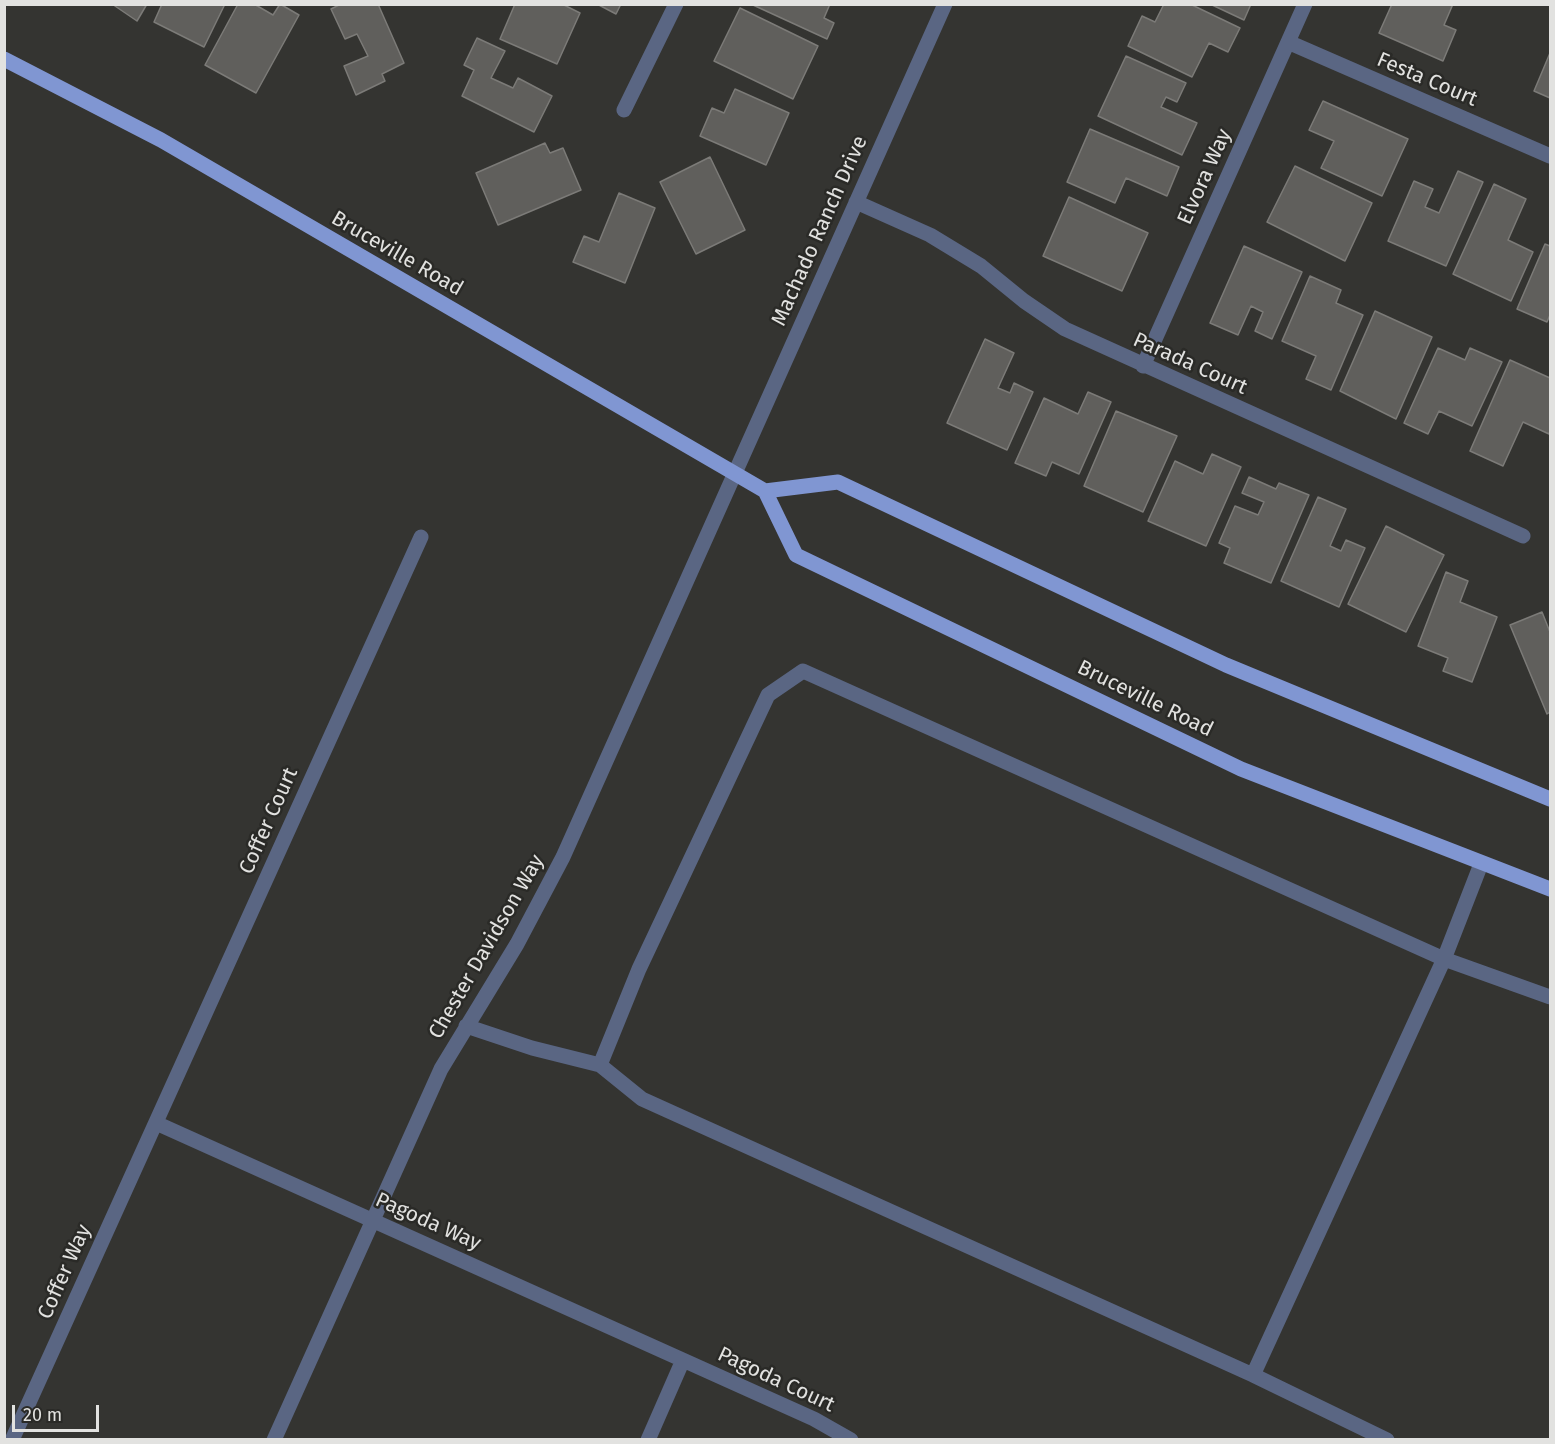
<!DOCTYPE html>
<style>
body{margin:0}
#map{position:relative;width:1555px;height:1444px;overflow:hidden;background:#343431;font-family:"Fira Sans",sans-serif}
canvas{display:block}
.frame{position:absolute;inset:0;border:6px solid #e2e2e0;pointer-events:none}
.scale{position:absolute;left:12px;top:1405px;width:87px;height:27px;box-sizing:border-box;border:3px solid #e2e2e0;border-top:0;padding-left:8px;font-size:18px;line-height:21px;white-space:nowrap;color:#e2e2e0;-webkit-text-stroke:4px #2a2a27;paint-order:stroke}
</style>
<div id="map">
<canvas width="1555" height="1444"></canvas>
<div class="frame"></div>
<div class="scale">20 m</div>
</div>
<script>
const ctx = document.querySelector('canvas').getContext('2d');
ctx.lineJoin = 'round';
function paint(path, color) {
  ctx.fillStyle = color;
  ctx.fill(path, 'evenodd');
}
function toPath(rows) {
  const path = new Path2D();
  for (const r of rows) {
    path.moveTo(r[0], r[1]);
    for (let i = 2; i < r.length; i += 2) path.lineTo(r[i], r[i + 1]);
  }
  return path;
}
function stroke(path, color, width, dash) {
  ctx.strokeStyle = color;
  ctx.lineWidth = width;
  ctx.lineCap = dash ? 'butt' : 'round';
  ctx.setLineDash(dash || []);
  ctx.stroke(path);
}
function write(font, color, halo, rows, align = 'center') {
  ctx.font = font + ' "Fira Sans",sans-serif';
  ctx.lineWidth = 5;
  ctx.setLineDash([]);
  ctx.textBaseline = 'middle';
  ctx.strokeStyle = halo;
  ctx.fillStyle = color;
  for (const [text, x, y, turn = 0] of rows) {
    ctx.save();
    ctx.translate(x, y);
    ctx.rotate((+turn || 0) * Math.PI / 180);
    ctx.textAlign = isNaN(turn) ? turn : align;
    if (halo) ctx.strokeText(text, 0, 0);
    ctx.fillText(text, 0, 0);
    ctx.restore();
  }
}
const building = toPath([
 [112,4,147,4,137,21,112,4],
 [162,4,225,4,204,47,154,22,162,4],
 [238,4,254,4,273,15,280,4,299,15,256,93,205,65,238,4],
 [341,4,378,4,404,63,382,74,385,81,356,95,344,66,368,56,357,34,345,39,331,9,341,4],
 [515,4,562,4,580,13,557,64,500,39,515,4],
 [597,4,621,4,616,14,597,4],
 [830,4,824,18,834,23,827,39,753,5,830,4],
 [1164,4,1190,4,1240,28,1228,52,1209,43,1192,77,1128,46,1142,16,1155,22,1164,4],
 [1210,4,1251,4,1244,20,1210,4],
 [1392,4,1453,4,1444,25,1456,30,1443,61,1379,33,1392,4],
 [740,8,818,46,793,99,714,61,740,8],
 [477,38,505,51,491,78,513,88,518,78,552,96,534,132,462,96,474,70,464,65,477,38],
 [1550,53,1550,98,1534,91,1550,53],
 [1126,56,1186,83,1177,102,1166,97,1161,107,1197,123,1182,155,1098,116,1126,56],
 [735,89,789,113,766,165,700,136,712,108,724,113,735,89],
 [1323,101,1408,139,1382,196,1321,168,1334,141,1309,130,1323,101],
 [1090,129,1179,167,1167,196,1126,178,1115,203,1067,182,1090,129],
 [545,143,550,153,563,148,581,190,498,225,476,173,545,143],
 [710,157,745,230,696,254,660,182,710,157],
 [1295,166,1372,203,1345,261,1267,222,1295,166],
 [1458,171,1483,182,1446,266,1388,241,1414,181,1433,189,1425,207,1439,213,1458,171],
 [1494,184,1526,199,1508,240,1533,252,1511,301,1453,274,1494,184],
 [619,193,655,208,625,283,573,262,584,236,599,242,619,193],
 [1069,197,1148,233,1122,291,1043,256,1069,197],
 [1545,244,1550,246,1550,315,1547,322,1517,309,1545,244],
 [1244,246,1302,272,1272,339,1255,331,1263,312,1251,306,1238,335,1210,323,1244,246],
 [1310,276,1341,290,1336,303,1363,315,1331,390,1306,379,1316,356,1282,341,1310,276],
 [1375,311,1432,337,1396,419,1340,391,1375,311],
 [985,339,1014,353,998,388,1010,393,1014,383,1033,392,1007,450,947,423,985,339],
 [1438,348,1465,360,1470,348,1502,362,1472,426,1439,411,1428,434,1404,423,1438,348],
 [1510,360,1550,378,1550,431,1549,434,1523,422,1503,466,1470,451,1510,360],
 [1088,392,1111,402,1079,474,1052,462,1046,476,1015,463,1044,398,1078,414,1088,392],
 [1116,411,1177,436,1143,512,1084,486,1116,411],
 [1212,454,1241,467,1206,546,1148,521,1175,461,1203,474,1212,454],
 [1249,477,1276,489,1279,483,1309,495,1271,583,1224,563,1230,548,1219,543,1235,506,1258,515,1264,502,1242,493,1249,477],
 [1318,497,1346,509,1330,546,1341,551,1346,540,1365,548,1339,607,1281,581,1318,497],
 [1386,526,1444,555,1406,632,1348,604,1386,526],
 [1446,572,1468,581,1460,602,1497,617,1472,682,1443,671,1448,658,1418,646,1446,572],
 [1542,612,1550,632,1550,712,1547,714,1510,625,1542,612]
]);
paint(building, '#605f5c');
stroke(building, '#7c7b78', 1.5);
stroke(toPath([
 [1288,42,1550,156],
 [624,110,676,4],
 [856,202,930,235,981,266,1024,301,1065,329,1523,536],
 [1143,366,1305,4],
 [466,1026,532,1048,600,1065],
 [156,1123,814,1419,851,1440],
 [1253,1375,1444,959,1481,864],
 [12,1440,421,537],
 [274,1440,441,1069,517,944,563,857,945,4],
 [648,1440,683,1360],
 [1387,1440,1253,1375,642,1099,600,1065,639,969,768,695,803,671,1444,959,1550,997]
]), '#5a6683', 15);
stroke(toPath([
 [4,59,161,140,765,491,838,482,1226,665,1550,799],
 [765,491,796,555,1241,769,1550,889]
]), '#8096d2', 15);
write('21px', '#e2e2e0', '#2a2a27', [
 ["Festa Court",1427,80,23],
 ["Elvora Way",1205,177,-66],
 ["Machado Ranch Drive",820,231,-66],
 ["Bruceville Road",397,254,30],
 ["Parada Court",1190,364,24],
 ["Bruceville Road",1145,699,26],
 ["Coffer Court",269,821,-66],
 ["Chester Davidson Way",487,947,-60],
 ["Pagoda Way",428,1222,24],
 ["Coffer Way",65,1272,-66],
 ["Pagoda Court",776,1380,25]
]);
</script>
